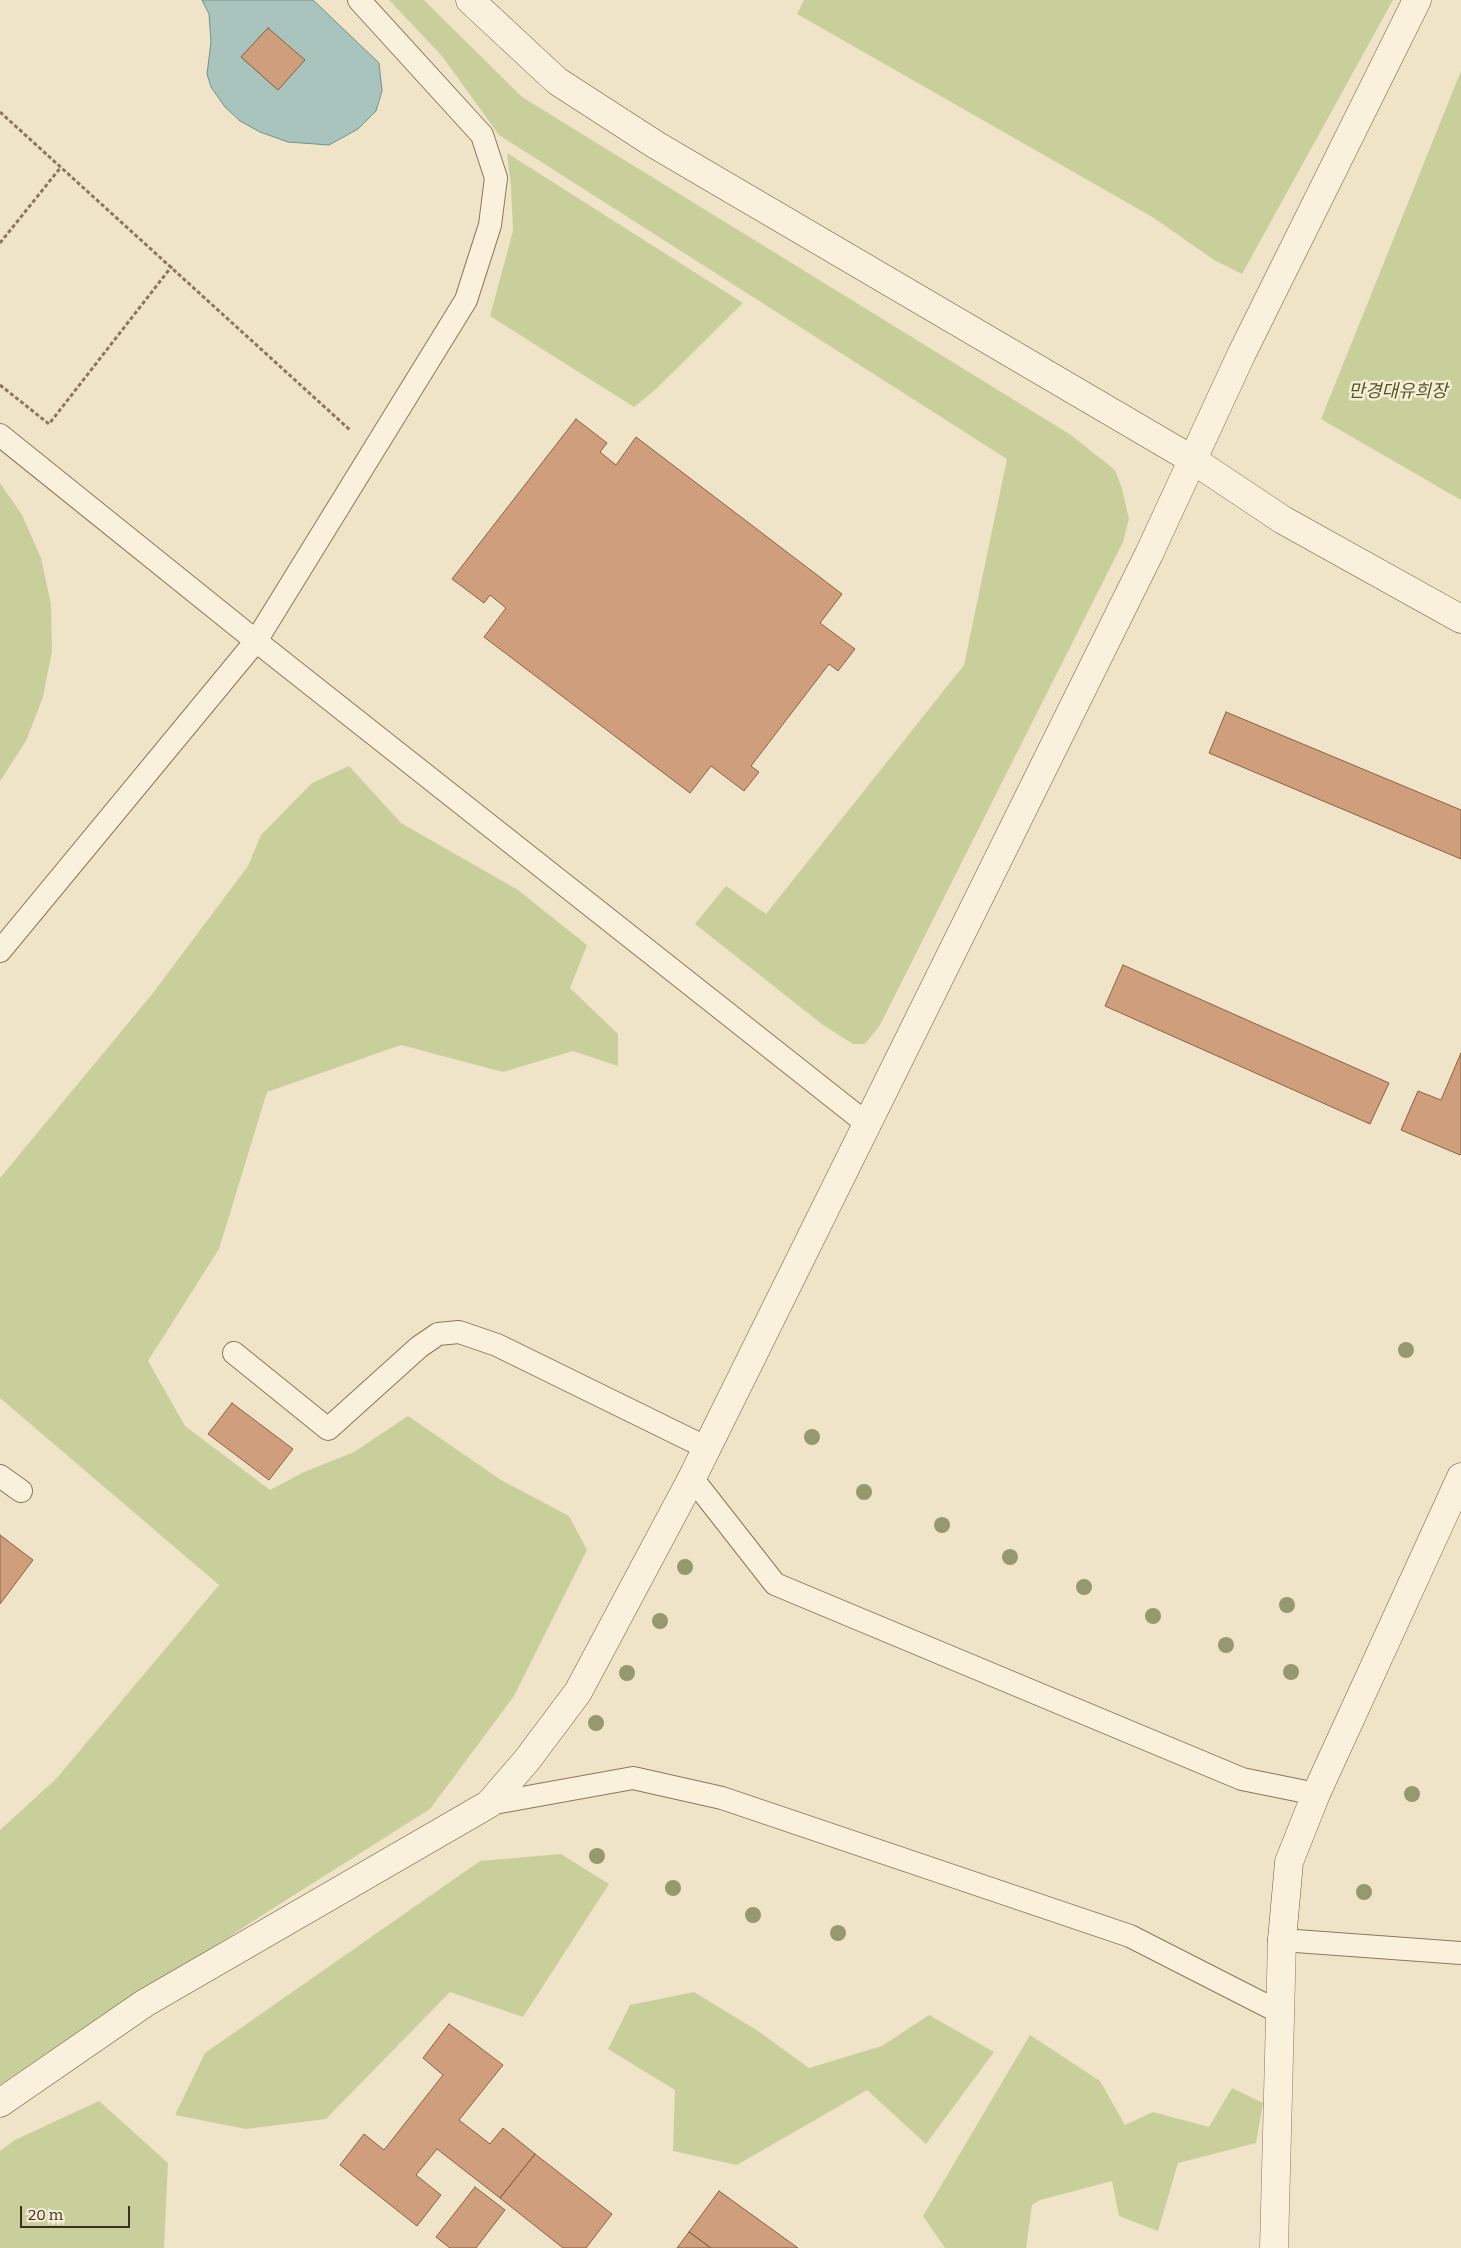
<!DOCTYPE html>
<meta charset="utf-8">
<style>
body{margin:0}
#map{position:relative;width:1461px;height:2248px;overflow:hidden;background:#f0e4c8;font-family:Bitter,serif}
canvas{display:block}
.scale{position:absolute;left:20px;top:2206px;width:110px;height:22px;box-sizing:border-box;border:2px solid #3d2e20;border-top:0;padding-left:6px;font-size:15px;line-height:18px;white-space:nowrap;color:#3d2e20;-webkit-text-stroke:4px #f7eed8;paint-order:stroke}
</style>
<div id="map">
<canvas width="1461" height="2248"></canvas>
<div class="scale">20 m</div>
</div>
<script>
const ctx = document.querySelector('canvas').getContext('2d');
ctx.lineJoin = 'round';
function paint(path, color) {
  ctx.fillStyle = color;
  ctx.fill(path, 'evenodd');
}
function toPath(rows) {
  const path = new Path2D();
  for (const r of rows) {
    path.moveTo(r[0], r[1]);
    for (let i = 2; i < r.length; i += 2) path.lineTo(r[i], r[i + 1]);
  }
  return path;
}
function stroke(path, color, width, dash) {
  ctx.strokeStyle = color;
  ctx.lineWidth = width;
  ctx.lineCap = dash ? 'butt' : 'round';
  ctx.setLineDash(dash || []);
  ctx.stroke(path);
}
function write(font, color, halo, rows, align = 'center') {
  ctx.font = font + ' Bitter,"Noto Sans KR",serif';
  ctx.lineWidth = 5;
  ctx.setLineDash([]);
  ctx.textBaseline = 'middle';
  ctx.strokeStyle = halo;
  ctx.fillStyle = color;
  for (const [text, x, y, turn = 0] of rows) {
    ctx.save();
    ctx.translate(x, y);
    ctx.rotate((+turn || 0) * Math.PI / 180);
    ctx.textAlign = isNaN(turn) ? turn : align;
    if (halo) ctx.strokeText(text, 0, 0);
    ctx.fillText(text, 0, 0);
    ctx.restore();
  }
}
paint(toPath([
 [389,0,424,0,522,97,1071,435,1115,470,1122,489,1129,519,1123,542,880,1025,865,1044,853,1044,823,1025,695,924,726,886,766,914,964,665,1007,459,499,135,442,56],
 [804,0,1393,0,1242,274,1214,260,1154,218,797,14],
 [1461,71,1461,500,1321,419],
 [507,153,743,303,655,390,634,407,490,316,513,231,511,186],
 [0,483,22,515,41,558,51,604,52,651,43,697,26,741,0,781],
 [349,766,401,823,518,890,587,945,570,988,618,1034,618,1066,573,1051,503,1072,401,1045,267,1092,219,1249,148,1361,185,1426,270,1490,304,1472,354,1452,408,1416,501,1480,569,1516,587,1550,514,1696,430,1809,261,1916,0,2088,0,1830,56,1779,219,1585,0,1398,0,1178,153,993,248,866,261,835,312,783],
 [561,1854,609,1884,523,2017,450,1992,326,2119,246,2129,175,2115,205,2053,480,1861],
 [694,1992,758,2031,809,2068,882,2046,929,2015,994,2052,926,2144,867,2090,737,2165,673,2151,675,2090,608,2049,630,2005],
 [1030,2035,1100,2081,1125,2125,1153,2112,1209,2127,1232,2088,1263,2103,1256,2143,1178,2163,1158,2231,1119,2216,1112,2181,1040,2200,1032,2205,1026,2248,945,2248,923,2216],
 [99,2101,168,2163,164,2248,0,2248,0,2151,15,2140]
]), '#c9cf9b');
const water = toPath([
 [202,0,313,0,379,63,382,91,376,111,358,129,329,145,288,142,260,132,240,121,225,107,211,87,207,74,211,42,209,14,202,0],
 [268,28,304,60,278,90,241,57,268,28]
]);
paint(water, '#a9c4bc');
stroke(water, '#6f938a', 1);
const building = toPath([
 [268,28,305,60,278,90,241,57,268,28],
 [576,419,607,443,600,452,616,465,636,437,842,594,820,623,855,649,838,671,829,664,751,766,759,772,744,791,711,766,690,793,484,637,506,608,490,595,484,603,452,579,576,419],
 [1226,712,1461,810,1461,859,1209,753,1226,712],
 [1123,965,1389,1083,1370,1124,1105,1006,1123,965],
 [1461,1053,1461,1153,1460,1155,1401,1130,1418,1091,1441,1100,1461,1053],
 [232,1403,293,1449,269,1480,208,1434,232,1403],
 [0,1535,33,1560,0,1604,0,1535],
 [449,2024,503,2065,459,2120,490,2144,503,2128,535,2154,500,2198,437,2149,416,2175,441,2195,417,2226,340,2165,364,2134,384,2150,443,2075,423,2058,449,2024],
 [535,2154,612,2214,586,2248,563,2248,500,2198,535,2154],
 [475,2187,505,2210,476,2248,450,2248,436,2237,475,2187],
 [719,2191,798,2248,711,2248,689,2232,719,2191],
 [689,2232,711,2248,677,2248,689,2232]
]);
paint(building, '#cf9f7d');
stroke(building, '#8d5f41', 1);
const lane = toPath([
 [0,435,256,641,866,1123],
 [0,951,256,641,466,300,490,225,496,178,482,135,359,0],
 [234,1353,328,1429,419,1347,438,1334,459,1332,497,1345,707,1448],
 [0,1476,21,1491],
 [692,1478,775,1584,1242,1779,1316,1794],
 [489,1804,633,1778,722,1798,1130,1936,1279,2012],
 [1282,1940,1461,1953]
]);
const street = toPath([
 [1274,2248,1282,1940]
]);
const secondary = toPath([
 [470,0,557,81,656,145,1193,460,1283,520,1461,619],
 [1282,1940,1289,1862,1316,1794,1461,1477],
 [0,2103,145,2003,489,1804,527,1760,578,1692,692,1478,1149,554,1242,353,1417,0]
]);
stroke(lane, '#8d765c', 24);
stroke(street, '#8d765c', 29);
stroke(secondary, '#6f573f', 29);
stroke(toPath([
 [0,112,350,430],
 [0,243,61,167],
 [0,385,49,424,172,266]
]), '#8d765c', 3, [4, 2.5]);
stroke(lane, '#faf1dc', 22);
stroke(street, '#faf1dc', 28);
stroke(secondary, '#faf1dc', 28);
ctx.fillStyle = '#96986f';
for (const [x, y] of [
 [1406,1350],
 [812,1437],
 [864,1492],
 [942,1525],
 [1010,1557],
 [685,1567],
 [1084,1587],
 [1287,1605],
 [1153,1616],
 [660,1621],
 [1226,1645],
 [1291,1672],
 [627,1673],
 [596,1723],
 [1412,1794],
 [597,1856],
 [673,1888],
 [1364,1892],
 [753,1915],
 [838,1933]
]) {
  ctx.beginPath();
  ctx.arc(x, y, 8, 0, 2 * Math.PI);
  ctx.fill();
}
write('italic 18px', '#4d5a26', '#f7eed8', [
 ["만경대유희장",1398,392]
]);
</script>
